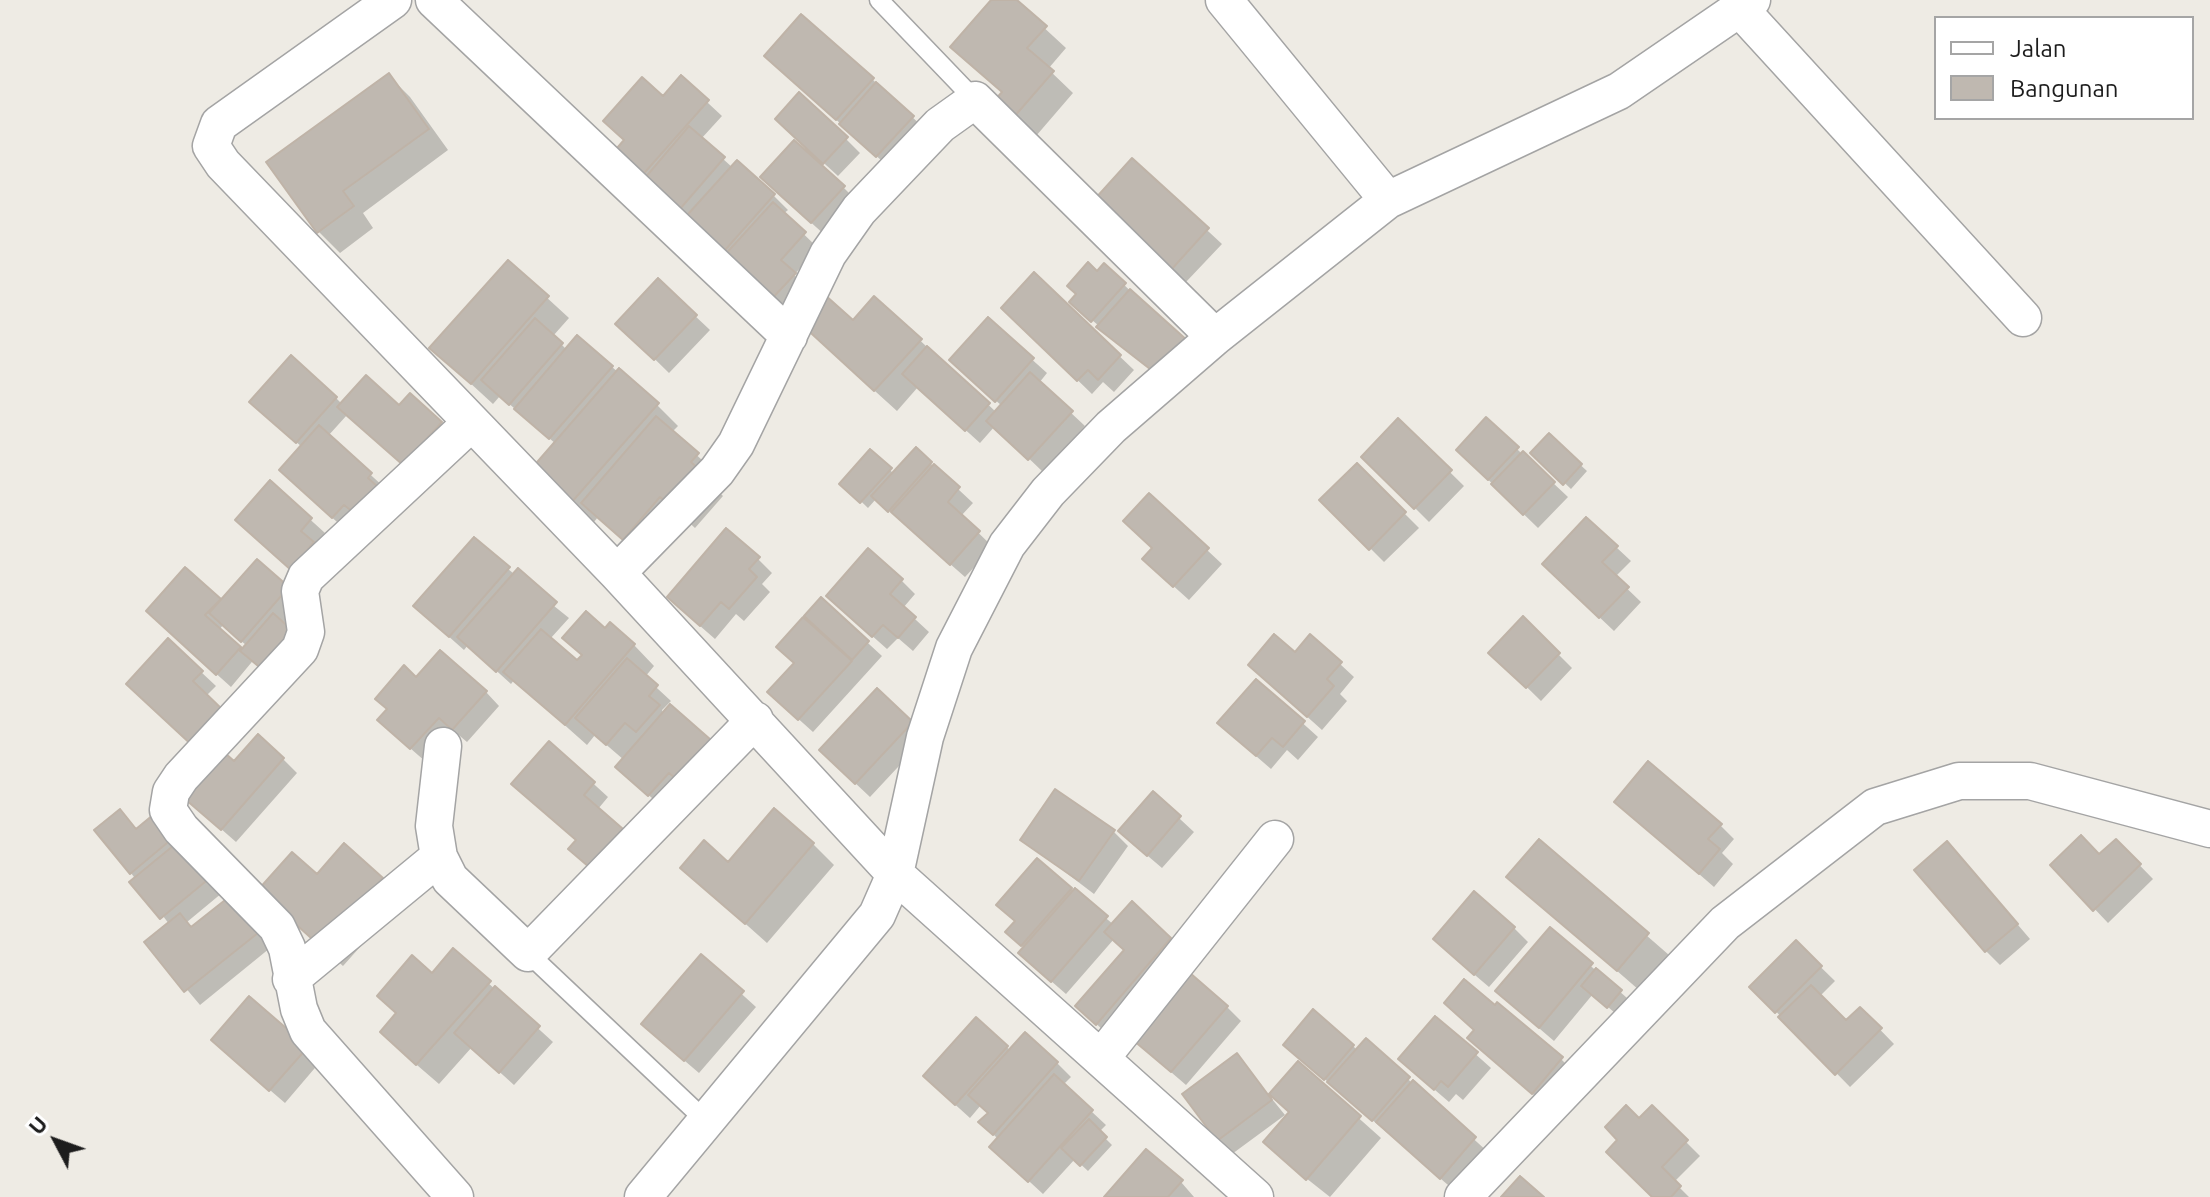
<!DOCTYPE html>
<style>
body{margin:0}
#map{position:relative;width:2210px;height:1197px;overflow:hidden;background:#eeebe4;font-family:Ubuntu,sans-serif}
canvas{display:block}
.legend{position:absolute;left:1934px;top:16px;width:260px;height:104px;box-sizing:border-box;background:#fff;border:2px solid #a5a5a5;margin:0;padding:10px 14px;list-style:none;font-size:24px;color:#1d1d1d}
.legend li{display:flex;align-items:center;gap:16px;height:40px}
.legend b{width:40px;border:2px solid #a5a5a5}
.north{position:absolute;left:16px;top:1101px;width:80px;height:80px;-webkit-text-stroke:6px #fff;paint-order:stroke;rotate:311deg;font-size:22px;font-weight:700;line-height:32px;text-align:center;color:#1d1d1d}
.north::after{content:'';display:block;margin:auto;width:28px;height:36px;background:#1d1d1d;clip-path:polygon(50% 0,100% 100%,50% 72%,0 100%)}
</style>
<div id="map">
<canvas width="2210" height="1197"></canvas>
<ul class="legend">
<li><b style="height:10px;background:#fff"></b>Jalan</li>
<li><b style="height:22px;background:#bfb8b0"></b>Bangunan</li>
</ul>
<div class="north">U</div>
</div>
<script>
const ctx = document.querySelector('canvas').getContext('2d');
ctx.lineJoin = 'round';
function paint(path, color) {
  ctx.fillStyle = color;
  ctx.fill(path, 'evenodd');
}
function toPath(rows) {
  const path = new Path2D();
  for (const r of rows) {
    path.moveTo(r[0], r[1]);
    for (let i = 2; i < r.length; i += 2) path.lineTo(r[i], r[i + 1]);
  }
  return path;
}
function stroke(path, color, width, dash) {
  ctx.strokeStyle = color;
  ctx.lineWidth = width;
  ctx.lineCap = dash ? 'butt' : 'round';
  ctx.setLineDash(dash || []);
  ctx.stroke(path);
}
paint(toPath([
 [994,0,1014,0,1066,48,1048,69,1073,93,1036,136,1018,121,1004,93],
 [781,70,872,79,927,131,892,170],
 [389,76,410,97,448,150,363,213,373,228,340,253,319,232],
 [681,78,722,116,701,139,733,168,774,196,788,210,783,214,818,248,794,275,808,289,784,314,627,168,663,98],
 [791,133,846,139,860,153,838,176],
 [1132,161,1222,244,1186,282,1110,214],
 [843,187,857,201,826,236,776,191],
 [508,262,569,318,553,336,567,350,612,367,657,405,678,426,672,432,718,475,711,484,723,496,695,528,682,516,645,559,598,517,594,522,556,489,556,444,500,396,493,404,432,348],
 [1104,266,1139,299,1174,389,1086,315,1098,273],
 [1034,275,1134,370,1114,392,1103,382,1092,394,1003,308],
 [658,281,710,330,669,373,618,323],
 [875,298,996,412,1002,406,966,374,988,320,1047,373,1039,383,1085,426,1043,472,995,426,980,443,918,387,897,411,823,344,853,323],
 [336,398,342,404,441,423,455,437,418,478,347,415,328,436,385,488,347,531,295,484,302,447,266,416],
 [1486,420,1568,497,1538,528,1472,464],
 [1398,421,1464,486,1429,522,1363,456],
 [1549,436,1587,471,1571,489,1533,453],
 [916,450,973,503,961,516,993,547,965,577,876,499,868,508,842,483,871,452,894,474],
 [1357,466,1419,528,1384,562,1322,500],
 [270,483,325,533,314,545,306,582],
 [1149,496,1222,564,1189,600,1159,573],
 [1586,519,1631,561,1615,577,1641,602,1614,631,1558,578],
 [758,559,772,573,762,584,770,592,744,621,736,614,715,639,683,611],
 [257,562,301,603,231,687,162,625,186,570,221,602],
 [223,625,247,646,242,651,219,630],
 [508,569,569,618,550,639,577,663,583,657,565,638,605,631,634,645,654,666,645,677,671,701,662,710,684,785,663,808,632,780,624,760,595,735,587,745,514,680,511,684,468,645,464,650,430,620],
 [901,580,915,594,903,608,929,632,913,651,898,638,887,649,843,610],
 [821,600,882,656,813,732,784,706,796,664,779,647],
 [1523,619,1572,668,1541,701,1491,652],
 [168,641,216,686,206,696,220,751,234,763,283,759,297,773,236,842,195,806,210,760],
 [1295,654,1340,664,1354,677,1340,694,1347,701,1322,730,1264,678],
 [416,679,486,692,499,706,467,742,454,731,426,762,394,734],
 [1256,681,1318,737,1298,760,1287,750,1271,769,1234,737],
 [877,691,926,737,870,797,835,764],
 [550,744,608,797,598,809,636,845,578,841],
 [1153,794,1194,832,1162,868,1135,845],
 [1616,802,1720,825,1734,839,1722,853,1733,864,1714,887],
 [137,831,198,852,228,888,187,922,193,928,233,896,275,944,200,1005,147,942,169,924,131,873],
 [1114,832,1128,846,1094,894,1023,840],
 [2116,841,2153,879,2108,923,2053,865,2100,857],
 [1539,842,1669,955,1639,990,1509,877],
 [813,844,834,865,767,943,683,868,728,864],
 [1961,858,2030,939,2000,965,1986,951],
 [1037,860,1114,925,1169,939,1183,953,1111,1038,1078,1006,1126,951,1114,939,1066,994,1035,967,1025,949,1008,932,1017,922],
 [317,877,381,879,402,900,343,966,282,911],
 [1514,928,1528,942,1489,987,1449,953],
 [1550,930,1627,998,1615,1013,1593,994,1554,1041,1512,1005],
 [1796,943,1835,981,1820,996,1846,1023,1860,1009,1894,1044,1850,1087,1752,987],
 [453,951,553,1042,514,1085,472,1047,439,1084,403,1053,398,1014],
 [701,957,756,1007,699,1073,658,1038],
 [1227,1007,1241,1021,1186,1085,1150,1054],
 [1435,1018,1491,1068,1463,1100,1456,1094,1449,1102,1414,1072],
 [976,1019,1011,1051,1057,1063,1071,1077,1063,1085,1106,1125,1099,1132,1112,1145,1088,1171,1075,1159,1043,1194,1006,1160,998,1139,981,1122,990,1113,981,1105,970,1118,939,1090],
 [1366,1041,1489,1153,1455,1191,1285,1045,1353,1046,1357,1050],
 [306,1048,320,1062,285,1103,228,1054],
 [1483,1052,1561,1059,1575,1073,1547,1106],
 [1237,1056,1285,1115,1232,1154,1218,1140],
 [1298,1064,1381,1138,1330,1197,1287,1163],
 [1652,1108,1700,1156,1674,1182,1689,1197,1654,1197,1620,1140],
 [1181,1182,1194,1197,1106,1197]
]), '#0003');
const building = toPath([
 [991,0,1017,0,1047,26,1027,48,1054,71,1014,117,995,100,1002,92,950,47,991,0],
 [801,14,874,78,836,120,764,56,801,14],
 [389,73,429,129,343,191,354,206,317,233,266,162,389,73],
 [681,75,709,100,639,179,611,155,624,140,603,121,642,77,663,96,681,75],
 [876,82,914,116,876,157,839,124,876,82],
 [799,92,848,137,823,164,775,119,799,92],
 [689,126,725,157,680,209,644,179,689,126],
 [794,140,845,186,811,223,760,177,794,140],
 [1132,158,1209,228,1171,270,1094,200,1132,158],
 [737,160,775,194,718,258,679,224,737,160],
 [773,202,806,232,781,260,796,273,769,302,721,259,773,202],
 [508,260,549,296,471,384,429,348,508,260],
 [1088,262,1097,271,1104,263,1126,283,1091,322,1069,302,1076,294,1067,286,1088,262],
 [1034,272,1121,355,1098,380,1088,370,1077,381,1001,308,1034,272],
 [658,278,697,315,654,360,615,324,658,278],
 [1130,289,1189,342,1159,376,1096,327,1130,289],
 [825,295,853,320,874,296,922,339,874,391,800,323,825,295],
 [988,317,1034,358,995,402,949,360,988,317],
 [535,318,563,343,509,405,481,380,535,318],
 [577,335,613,366,549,439,514,409,577,335],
 [927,346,990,403,965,431,902,374,927,346],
 [291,355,337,397,296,443,249,402,291,355],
 [619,368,659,403,571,503,532,468,619,368],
 [1030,372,1073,411,1028,460,986,421,1030,372],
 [366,375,399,405,410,393,442,422,403,465,337,407,366,375],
 [656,416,699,453,691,462,704,474,673,508,660,497,623,540,581,503,656,416],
 [1486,417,1519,447,1488,480,1456,450,1486,417],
 [1398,418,1452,470,1414,509,1361,457,1398,418],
 [319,425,372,473,368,478,377,486,354,513,344,505,332,518,279,470,319,425],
 [1549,433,1582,464,1563,485,1530,453,1549,433],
 [916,447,932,462,888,512,871,496,916,447],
 [870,449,892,468,860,503,839,484,870,449],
 [1523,451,1555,482,1523,515,1491,484,1523,451],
 [1357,463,1406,512,1369,550,1319,500,1357,463],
 [934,464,960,487,948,502,980,531,950,565,891,512,934,464],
 [270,480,312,518,301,531,314,542,291,570,235,520,270,480],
 [1149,493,1209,548,1173,587,1142,559,1152,548,1123,521,1149,493],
 [1586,517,1618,546,1602,562,1629,587,1599,618,1542,564,1586,517],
 [726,528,760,557,749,569,757,577,729,609,721,602,700,626,667,597,726,528],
 [474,537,510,567,449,637,413,606,474,537],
 [868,548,903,579,890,594,916,617,898,638,883,625,872,637,826,596,868,548],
 [257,559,289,587,241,642,209,613,257,559],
 [185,567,221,599,205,615,241,647,216,675,146,611,185,567],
 [518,568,557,602,496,672,457,637,518,568],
 [821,597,869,641,852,660,804,616,821,597],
 [586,611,605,628,610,622,635,644,565,725,503,672,541,629,577,660,582,655,562,638,586,611],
 [273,613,301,638,269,675,240,651,273,613],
 [1523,616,1560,653,1526,688,1488,653,1523,616],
 [803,617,852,661,798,720,767,692,794,663,776,647,803,617],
 [1274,634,1295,652,1310,634,1342,662,1327,679,1334,686,1307,717,1248,665,1274,634],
 [168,638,203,671,193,681,227,714,195,748,126,684,168,638],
 [440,650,487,691,452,730,439,718,410,749,377,720,387,709,375,699,404,665,416,677,440,650],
 [627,658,658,685,649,696,660,705,636,732,625,723,606,745,575,718,627,658],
 [1256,679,1305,721,1283,747,1272,738,1256,756,1217,723,1256,679],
 [877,688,913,722,855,784,819,750,877,688],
 [670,704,711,740,677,780,669,773,648,796,615,767,670,704],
 [258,734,284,758,221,830,178,793,218,747,234,761,258,734],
 [549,741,595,782,584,795,623,829,589,867,568,849,576,840,511,784,549,741],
 [1648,761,1722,824,1708,839,1720,849,1699,874,1614,802,1648,761],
 [1055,789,1115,830,1079,881,1020,840,1055,789],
 [1153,791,1181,816,1147,856,1118,831,1153,791],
 [774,808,814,843,745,924,680,868,704,840,728,862,774,808],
 [120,809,136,829,159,810,179,833,130,874,94,830,120,809],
 [2081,835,2099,854,2116,839,2141,864,2093,911,2050,865,2081,835],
 [185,836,216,873,160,919,129,882,185,836],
 [1539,839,1649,933,1617,971,1506,877,1539,839],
 [1947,841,2018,924,1985,952,1914,870,1947,841],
 [344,843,383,878,321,947,258,890,292,852,317,874,344,843],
 [1037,858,1072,888,1021,946,1005,932,1015,921,996,905,1037,858],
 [1075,888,1108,916,1051,982,1018,953,1075,888],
 [1474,891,1515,927,1474,975,1433,939,1474,891],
 [234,893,263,929,184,992,144,942,180,913,191,927,234,893],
 [1132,901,1171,938,1096,1025,1075,1006,1124,950,1104,932,1132,901],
 [1550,927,1593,963,1539,1028,1495,991,1550,927],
 [1796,940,1822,966,1775,1013,1749,987,1796,940],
 [453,948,491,981,416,1065,380,1032,396,1013,377,996,412,955,432,973,453,948],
 [701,954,744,991,684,1061,641,1024,701,954],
 [1596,968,1622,990,1607,1008,1581,986,1596,968],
 [1190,973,1228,1006,1171,1072,1133,1040,1190,973],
 [1464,979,1495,1005,1497,1002,1563,1057,1532,1094,1467,1038,1474,1030,1444,1003,1464,979],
 [1811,985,1846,1020,1860,1007,1882,1028,1835,1075,1778,1017,1811,985],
 [495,986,540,1026,499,1073,454,1033,495,986],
 [249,996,308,1047,269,1091,211,1040,249,996],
 [1313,1009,1354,1045,1324,1080,1283,1045,1313,1009],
 [1435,1016,1478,1052,1448,1087,1441,1081,1434,1090,1398,1059,1435,1016],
 [976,1017,1008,1046,955,1105,923,1076,976,1017],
 [1025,1032,1058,1062,993,1135,978,1122,988,1113,968,1095,1025,1032],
 [1366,1038,1410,1077,1372,1121,1327,1082,1366,1038],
 [1237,1053,1272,1100,1217,1141,1182,1094,1237,1053],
 [1298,1061,1361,1116,1306,1180,1263,1142,1289,1112,1269,1094,1298,1061],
 [1054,1074,1093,1110,1028,1182,989,1147,1054,1074],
 [1413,1080,1476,1137,1440,1179,1376,1122,1413,1080],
 [1626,1105,1639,1118,1652,1105,1688,1140,1662,1167,1681,1186,1671,1197,1652,1197,1606,1152,1617,1140,1605,1127,1626,1105],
 [1089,1119,1107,1137,1080,1166,1061,1148,1089,1119],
 [1146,1149,1183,1180,1168,1197,1104,1197,1146,1149],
 [1520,1176,1544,1197,1501,1197,1520,1176]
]);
paint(building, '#bfb8b0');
stroke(building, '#bfb3a7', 2);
const lane = toPath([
 [879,0,975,100],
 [528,953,707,1122]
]);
const street = toPath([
 [393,0,219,124,211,146,223,164,617,573,895,874,1255,1197],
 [434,0,789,336],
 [1224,0,1388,200],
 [1740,9,2023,318],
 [617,573,717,471,736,444,828,254,859,210,940,125,975,100,1215,337],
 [443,746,434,826,439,857,450,879,528,953,755,720],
 [291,979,439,857],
 [1102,1057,1275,839],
 [455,1197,308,1031,299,1009,287,948,277,927,181,829,168,810,171,792,181,777,300,649,306,632,300,591,306,577,471,423],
 [643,1197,877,915,895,874,925,737,954,648,1007,545,1048,492,1111,427,1215,337,1388,200,1619,91,1752,0],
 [1463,1197,1725,923,1875,807,1959,781,2030,781,2210,829]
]);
stroke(lane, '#a4a4a4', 21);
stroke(street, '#a4a4a4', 39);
stroke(lane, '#fff', 18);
stroke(street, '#fff', 36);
</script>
